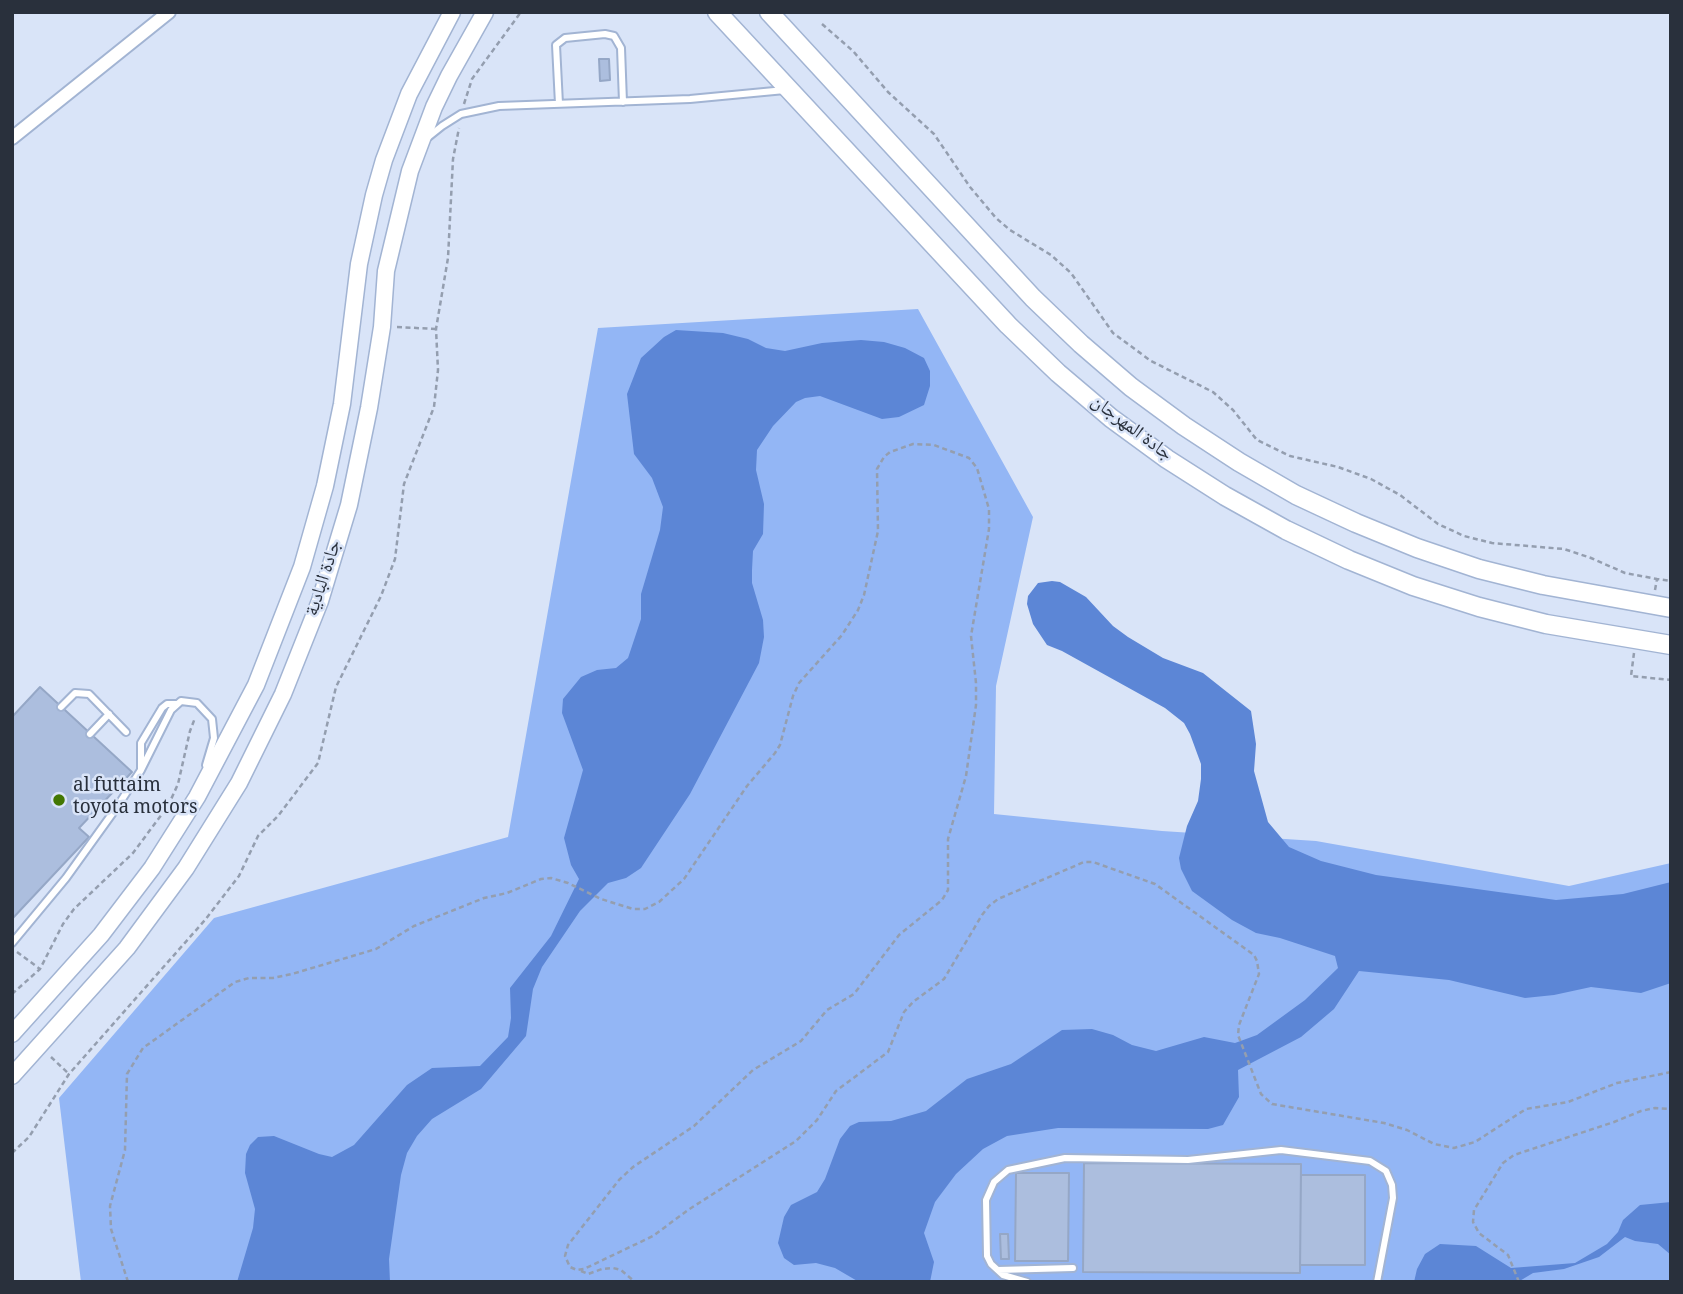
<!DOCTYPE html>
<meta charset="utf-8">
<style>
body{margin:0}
#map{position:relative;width:1683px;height:1294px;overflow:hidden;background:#d9e4f8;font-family:Georgia,serif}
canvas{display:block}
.frame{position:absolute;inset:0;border:14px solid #29303c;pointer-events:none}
</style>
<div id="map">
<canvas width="1683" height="1294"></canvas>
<div class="frame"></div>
</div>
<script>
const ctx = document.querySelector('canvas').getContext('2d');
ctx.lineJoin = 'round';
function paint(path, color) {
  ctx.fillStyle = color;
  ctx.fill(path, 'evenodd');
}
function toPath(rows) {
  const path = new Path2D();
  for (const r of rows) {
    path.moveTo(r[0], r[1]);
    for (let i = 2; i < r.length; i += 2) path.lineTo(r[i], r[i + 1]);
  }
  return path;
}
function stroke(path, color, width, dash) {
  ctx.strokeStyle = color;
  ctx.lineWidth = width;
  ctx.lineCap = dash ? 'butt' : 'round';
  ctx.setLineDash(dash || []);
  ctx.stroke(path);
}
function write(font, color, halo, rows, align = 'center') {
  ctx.font = font + ' Georgia,"Noto Naskh Arabic",serif';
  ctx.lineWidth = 5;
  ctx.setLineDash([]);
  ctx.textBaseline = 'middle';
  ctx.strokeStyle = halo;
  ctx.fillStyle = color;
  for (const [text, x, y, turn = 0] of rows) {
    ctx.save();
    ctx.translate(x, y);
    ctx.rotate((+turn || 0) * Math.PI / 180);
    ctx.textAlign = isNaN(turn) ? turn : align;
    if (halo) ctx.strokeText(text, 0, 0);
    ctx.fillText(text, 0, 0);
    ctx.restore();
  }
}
paint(toPath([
 [918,309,1033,517,996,686,994,814,1162,831,1316,841,1569,886,1671,863,1671,1282,81,1282,59,1098,214,918,508,837,598,328]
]), '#93b6f5');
paint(toPath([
 [676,330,723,333,748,339,766,348,785,351,822,343,861,340,884,342,905,348,924,358,930,371,930,386,924,405,899,417,882,419,820,396,805,398,796,402,773,426,757,450,756,470,764,504,763,534,753,551,752,570,752,583,763,620,764,637,759,663,690,794,641,868,626,878,608,883,580,911,542,967,533,989,526,1036,481,1089,432,1119,417,1136,407,1153,401,1175,389,1259,390,1282,237,1282,253,1228,255,1209,245,1173,246,1154,250,1145,258,1137,274,1136,319,1154,332,1157,354,1145,407,1085,432,1068,480,1066,508,1037,511,1018,510,988,551,936,579,879,571,865,564,838,583,770,562,713,563,699,581,677,597,670,616,668,628,658,641,619,641,594,660,530,663,507,652,478,634,454,627,394,641,358,664,337],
 [1052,581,1060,582,1086,597,1113,626,1128,637,1163,658,1203,673,1251,711,1256,744,1254,771,1268,822,1289,847,1321,861,1376,875,1556,900,1623,894,1671,882,1671,983,1641,993,1591,987,1554,995,1525,998,1449,980,1359,971,1334,1009,1301,1037,1238,1070,1239,1097,1223,1125,1208,1129,1058,1128,1007,1136,983,1149,956,1174,935,1202,924,1233,934,1262,930,1282,859,1282,835,1268,816,1263,794,1265,784,1258,778,1243,784,1217,791,1205,817,1192,825,1179,840,1139,850,1126,859,1122,891,1121,926,1111,967,1079,1011,1064,1062,1030,1092,1029,1113,1035,1132,1045,1156,1051,1204,1037,1235,1043,1257,1035,1305,1000,1338,968,1335,956,1280,938,1256,933,1232,920,1192,891,1181,869,1179,858,1187,826,1198,801,1201,779,1201,764,1190,734,1184,723,1165,708,1062,651,1047,645,1033,624,1027,604,1028,596,1038,583],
 [1671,1202,1671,1255,1658,1244,1635,1241,1625,1237,1599,1257,1564,1269,1533,1273,1518,1282,1414,1282,1417,1269,1425,1254,1440,1244,1476,1246,1511,1268,1575,1263,1607,1244,1618,1232,1623,1220,1640,1205]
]), '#5c86d6');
const building = toPath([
 [599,59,609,59,610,80,600,81,599,59],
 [40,687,132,772,79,828,89,837,12,919,12,717,40,687],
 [1084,1163,1301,1164,1300,1273,1083,1272,1084,1163],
 [1016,1173,1069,1173,1068,1261,1015,1261,1016,1173],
 [1301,1175,1365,1175,1365,1265,1300,1265,1301,1175],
 [1000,1234,1008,1234,1009,1259,1001,1259,1000,1234]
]);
paint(building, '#acbede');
stroke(building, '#95a7c6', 2);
const service = toPath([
 [559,104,556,45,565,38,605,34,614,36,621,48,623,102],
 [427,138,442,126,461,114,499,106,690,99,785,90],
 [61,707,75,693,89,694,126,732],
 [90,734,109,714],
 [141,769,141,743,162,708,167,704,176,704],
 [12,943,66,878,117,807,141,770,171,710,181,701,197,703,212,719,214,738,206,765],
 [998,1270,1073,1268],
 [1027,1282,1003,1275,991,1264,987,1256,986,1200,994,1182,1008,1170,1065,1158,1188,1160,1281,1150,1370,1161,1386,1171,1392,1185,1393,1198,1377,1282]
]);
const minor = toPath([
 [12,138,169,12]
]);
const tertiary = toPath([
 [12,1034,101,935,152,868,197,797,256,685,302,567,325,486,342,404,359,264,374,195,384,160,409,94,452,12],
 [12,1076,127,948,186,868,239,783,283,694,320,601,349,505,369,408,382,327,386,271,410,171,434,107,449,76,485,12]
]);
const secondary = toPath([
 [717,12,1008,325,1058,373,1111,418,1167,459,1225,496,1286,530,1349,560,1413,586,1479,607,1546,624,1671,645],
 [769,12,1033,298,1081,344,1131,387,1184,426,1239,462,1296,495,1356,523,1417,548,1479,569,1543,585,1671,608]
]);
stroke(service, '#a2b4d3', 10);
stroke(minor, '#a2b4d3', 16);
stroke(tertiary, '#a2b4d3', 19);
stroke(secondary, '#a2b4d3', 21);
stroke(toPath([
 [822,24,853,51,888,92,934,134,970,187,996,218,1010,230,1051,255,1071,273,1113,333,1151,361,1213,392,1233,410,1257,440,1290,456,1338,467,1371,479,1400,495,1438,524,1464,536,1492,543,1564,549,1591,558,1625,573,1657,579],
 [464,104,472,79,521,12],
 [397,327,436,329],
 [1655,590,1657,579,1671,581],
 [1634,653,1631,676,1671,680],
 [17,952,40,969],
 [12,994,40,969,63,924,74,909,133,853,168,806,178,784,190,731,195,718],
 [51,1057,69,1074],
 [12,1153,29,1137,69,1074,205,920,239,876,258,836,278,816,318,763,336,687,381,596,395,559,404,484,434,407,438,370,436,329,448,258,453,159,459,128],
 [581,1271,588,1274,602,1269,613,1268,621,1270,635,1282],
 [128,1282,111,1229,110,1206,125,1150,127,1074,143,1048,235,982,249,978,273,978,292,974,376,949,414,926,484,898,507,893,541,879,551,878,568,883,601,899,633,909,645,909,659,902,684,879,747,786,775,753,780,745,793,696,799,683,842,635,858,610,864,595,878,531,877,469,884,457,890,452,913,444,934,445,969,458,977,468,989,509,989,529,971,636,976,683,976,705,966,776,948,839,948,890,942,900,899,935,854,994,827,1010,801,1041,753,1070,694,1126,633,1167,619,1180,568,1245,565,1256,570,1267,577,1270,584,1269,653,1236,688,1210,796,1141,817,1120,836,1091,888,1052,904,1012,913,1002,944,979,982,915,989,906,998,899,1084,862,1093,862,1155,884,1254,955,1257,961,1259,974,1239,1025,1238,1035,1261,1094,1272,1104,1384,1123,1407,1130,1434,1144,1454,1148,1475,1142,1526,1109,1568,1102,1617,1083,1671,1072],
 [1519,1282,1508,1255,1479,1233,1473,1222,1474,1210,1503,1163,1514,1155,1614,1122,1641,1111,1655,1108,1671,1109]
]), '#949eaf', 2.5, [5, 3.5]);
stroke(service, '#fff', 6);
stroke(minor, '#fff', 12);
stroke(tertiary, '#fff', 16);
stroke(secondary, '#fff', 18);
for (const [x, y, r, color] of [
 [59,800,7,"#427702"]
]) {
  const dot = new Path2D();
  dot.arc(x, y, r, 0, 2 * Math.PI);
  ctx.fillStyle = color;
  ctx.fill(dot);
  stroke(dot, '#d9e4f8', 2.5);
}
write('19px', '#29303c', '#d9e4f8', [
 ["جادة المهرجان",1130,430,37],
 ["جادة البادية",326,579,-72]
]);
write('19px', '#29303c', '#d9e4f8', [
 ["al futtaim",73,789],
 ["toyota motors",73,811]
], 'left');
</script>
